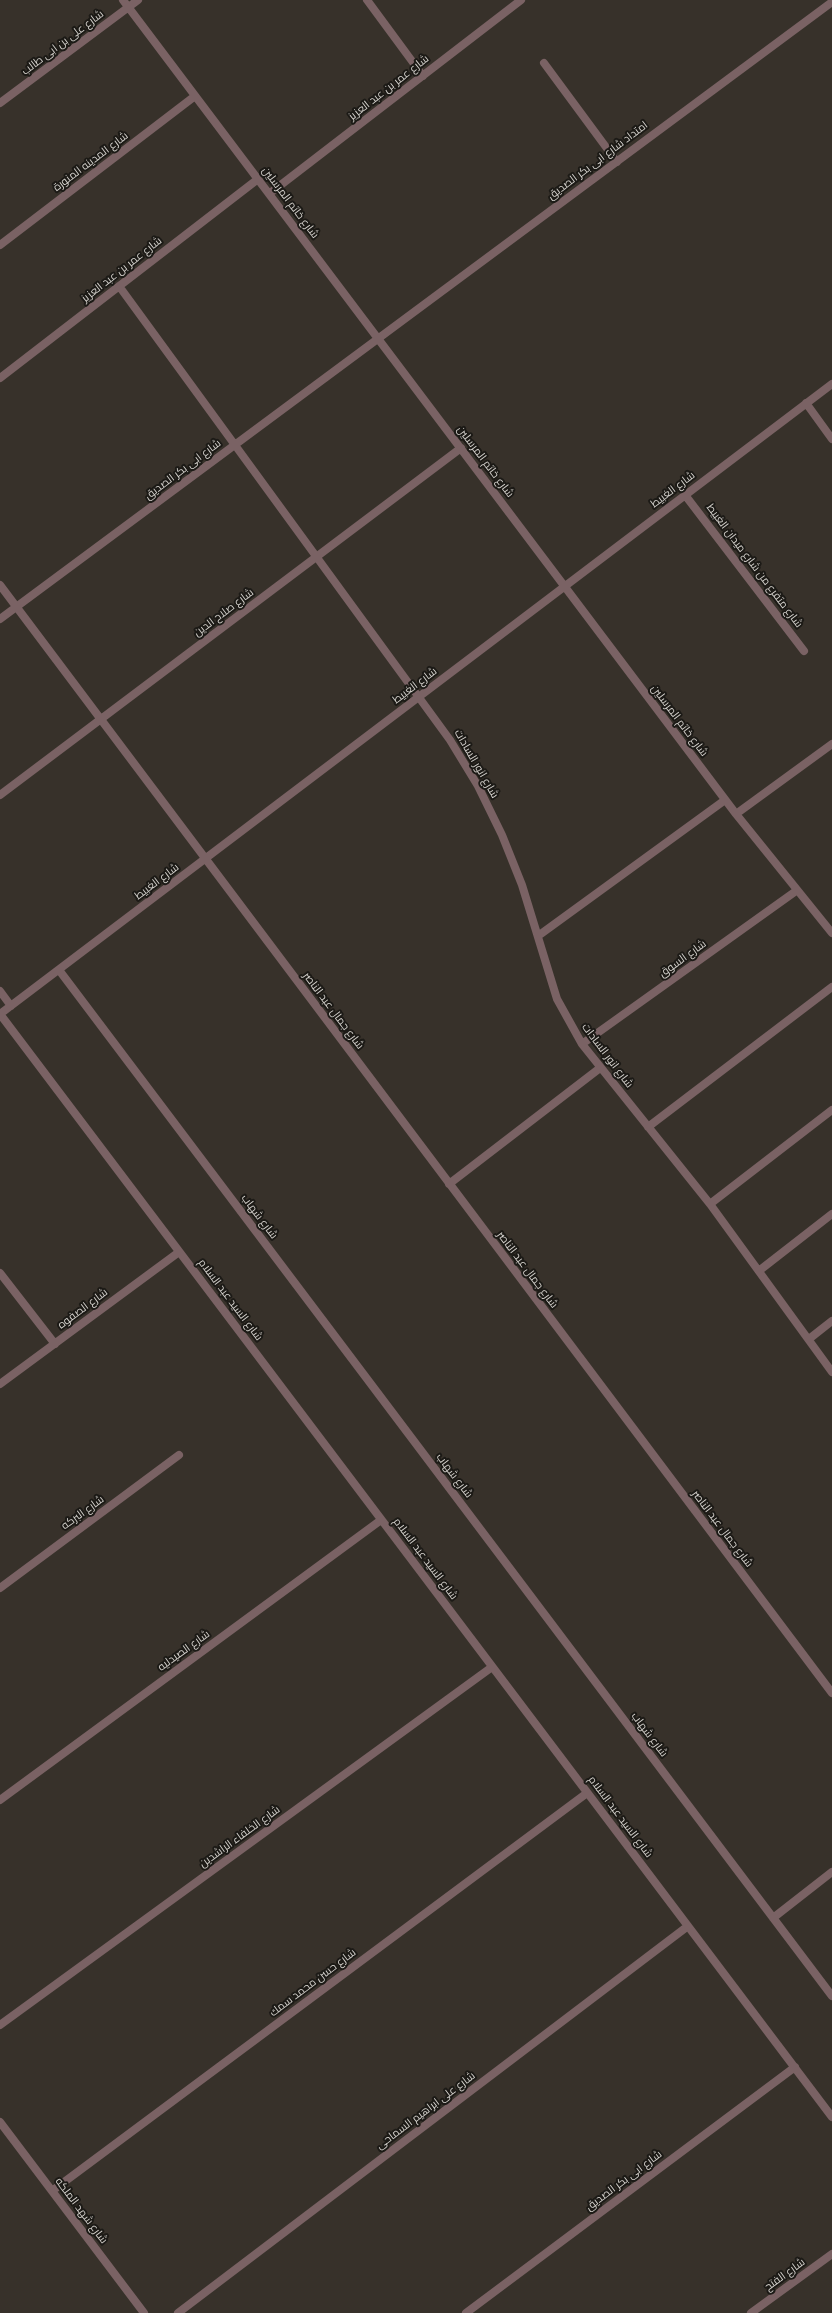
<!DOCTYPE html>
<meta charset="utf-8">
<style>
body{margin:0}
canvas{display:block;background:#37312a}
</style>
<canvas width="832" height="2313"></canvas>
<script>
const ctx = document.querySelector('canvas').getContext('2d');
ctx.lineJoin = 'round';
function toPath(rows) {
  const path = new Path2D();
  for (const r of rows) {
    path.moveTo(r[0], r[1]);
    for (let i = 2; i < r.length; i += 2) path.lineTo(r[i], r[i + 1]);
  }
  return path;
}
function stroke(path, color, width, dash) {
  ctx.strokeStyle = color;
  ctx.lineWidth = width;
  ctx.lineCap = dash ? 'butt' : 'round';
  ctx.setLineDash(dash || []);
  ctx.stroke(path);
}
function write(font, color, halo, rows, align = 'center') {
  ctx.font = font + ' "Source Serif 4",Cairo,serif';
  ctx.lineWidth = 4;
  ctx.setLineDash([]);
  ctx.textBaseline = 'middle';
  ctx.strokeStyle = halo;
  ctx.fillStyle = color;
  for (const [text, x, y, turn = 0] of rows) {
    ctx.save();
    ctx.translate(x, y);
    ctx.rotate((+turn || 0) * Math.PI / 180);
    ctx.textAlign = isNaN(turn) ? turn : align;
    if (halo) ctx.strokeText(text, 0, 0);
    ctx.fillText(text, 0, 0);
    ctx.restore();
  }
}
stroke(toPath([
 [123,0,736,814,832,933],
 [367,0,423,76],
 [544,63,617,162],
 [0,103,138,0],
 [269,194,521,0],
 [0,245,195,96],
 [119,286,450,740,478,786,502,835,522,885,557,999,582,1044,710,1204,832,1372],
 [0,378,258,179],
 [832,384,0,1014,832,2117],
 [806,403,832,439],
 [685,495,804,651],
 [0,585,832,1693],
 [0,619,832,2],
 [0,795,461,448],
 [736,814,832,744],
 [538,936,725,800],
 [59,970,832,1996],
 [0,991,11,1006],
 [582,1044,796,891],
 [648,1127,832,987],
 [449,1184,600,1068],
 [710,1204,832,1110],
 [760,1270,832,1214],
 [0,1273,55,1344],
 [809,1339,832,1321],
 [0,1384,179,1252],
 [0,1588,179,1455],
 [0,1800,381,1520],
 [773,1918,832,1872],
 [0,2025,492,1667],
 [0,2122,144,2313],
 [52,2191,587,1793],
 [178,2313,688,1926],
 [466,2313,795,2067],
 [751,2313,832,2254]
]), '#7a6264', 8);
write('11px', '#d5d2cd', '#1c1a16', [
 ["شارع على بن ابى طالب",63,43,-37],
 ["شارع عمر بن عبد العزيز",389,88,-38],
 ["امتداد شارع ابى بكر الصديق",598,161,-37],
 ["شارع المدينه المنورة",91,162,-37],
 ["شارع خاتم المرسلين",290,203,53],
 ["شارع عمر بن عبد العزيز",122,270,-38],
 ["شارع خاتم المرسلين",485,462,53],
 ["شارع ابى بكر الصديق",183,470,-37],
 ["شارع الغبيط",673,490,-37],
 ["شارع متفرع من شارع ميدان الغبيط",754,566,53],
 ["شارع صلاح الدين",224,613,-37],
 ["شارع الغبيط",415,686,-37],
 ["شارع خاتم المرسلين",679,721,53],
 ["شارع انور السادات",476,764,60],
 ["شارع الغبيط",157,882,-37],
 ["شارع السوق",683,959,-36],
 ["شارع جمال عبد الناصر",333,1011,53],
 ["شارع انور السادات",607,1056,53],
 ["شارع شهاب",259,1217,53],
 ["شارع جمال عبد الناصر",527,1270,53],
 ["شارع السيد عبد السلام",230,1300,53],
 ["شارع الصفوه",83,1309,-37],
 ["شارع شهاب",454,1476,53],
 ["شارع البركه",83,1513,-36],
 ["شارع جمال عبد الناصر",722,1529,53],
 ["شارع السيد عبد السلام",425,1559,53],
 ["شارع الصيدليه",184,1651,-36],
 ["شارع شهاب",649,1735,53],
 ["شارع السيد عبد السلام",620,1817,53],
 ["شارع الخلفاء الراشدين",240,1837,-36],
 ["شارع حسن محمد سمك",313,1983,-37],
 ["شارع على ابراهيم السماحى",426,2111,-37],
 ["شارع ابى بكر الصديق",624,2181,-37],
 ["شارع شهد الملكه",81,2211,53],
 ["شارع الفتح",785,2275,-36]
]);
</script>
